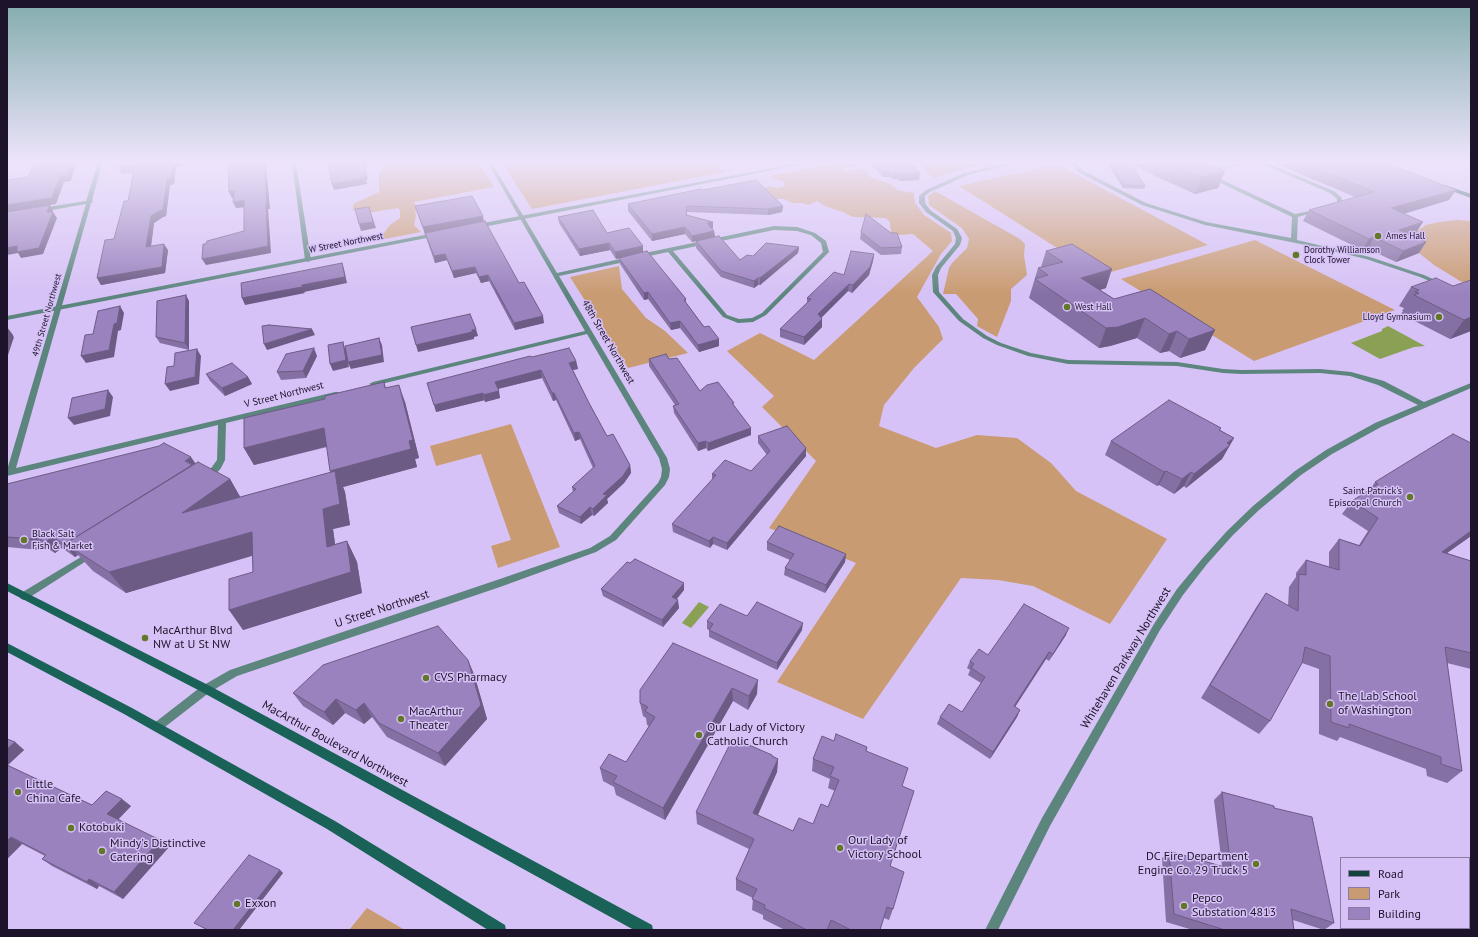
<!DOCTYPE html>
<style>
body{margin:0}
#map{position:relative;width:1478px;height:937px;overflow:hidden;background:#d6c2f6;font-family:"PT Sans",sans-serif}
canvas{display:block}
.frame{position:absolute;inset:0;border:8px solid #1d132a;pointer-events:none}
.legend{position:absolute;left:1340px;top:857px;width:130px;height:72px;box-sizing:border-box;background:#d6c2f6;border:1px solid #8c7ca4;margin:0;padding:5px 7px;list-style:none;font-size:12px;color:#1d132a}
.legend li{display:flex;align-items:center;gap:8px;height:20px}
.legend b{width:20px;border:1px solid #8c7ca4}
</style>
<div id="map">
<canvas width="1478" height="937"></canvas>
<div class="frame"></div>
<ul class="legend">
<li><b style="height:5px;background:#12433d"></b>Road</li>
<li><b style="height:11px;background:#c99b72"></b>Park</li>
<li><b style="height:11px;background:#9a82be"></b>Building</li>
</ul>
</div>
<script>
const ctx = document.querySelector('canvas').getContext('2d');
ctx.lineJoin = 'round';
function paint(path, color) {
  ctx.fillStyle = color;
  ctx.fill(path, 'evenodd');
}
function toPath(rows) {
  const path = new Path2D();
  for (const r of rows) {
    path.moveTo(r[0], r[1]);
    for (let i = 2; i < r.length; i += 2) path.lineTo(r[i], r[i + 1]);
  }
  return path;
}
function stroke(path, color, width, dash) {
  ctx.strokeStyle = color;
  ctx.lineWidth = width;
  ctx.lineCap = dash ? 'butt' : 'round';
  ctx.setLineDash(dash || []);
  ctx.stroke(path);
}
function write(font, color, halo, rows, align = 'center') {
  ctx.font = font + ' "PT Sans",sans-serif';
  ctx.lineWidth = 3;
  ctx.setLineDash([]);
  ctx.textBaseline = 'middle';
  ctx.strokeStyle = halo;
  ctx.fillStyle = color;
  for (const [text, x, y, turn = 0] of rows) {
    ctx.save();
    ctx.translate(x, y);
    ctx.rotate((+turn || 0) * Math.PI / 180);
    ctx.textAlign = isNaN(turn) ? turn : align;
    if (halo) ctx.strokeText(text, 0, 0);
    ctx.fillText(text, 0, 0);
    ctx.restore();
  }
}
paint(toPath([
 [384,163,479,163,494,187,414,202,418,209,415,212,416,216,414,225,421,232,369,242,367,242,368,239,383,234,390,225,400,218,400,211,398,208,367,213,360,213,353,210,353,206,355,203,379,192,379,174],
 [502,163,715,163,725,172,532,209],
 [836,163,866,163,841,169,846,171,858,169,866,170,869,173,868,175,870,177,888,183,895,187,897,190,914,193,915,203,924,215,951,233,952,241,941,254,917,297,939,327,943,339,914,368,884,405,879,426,936,448,977,435,1017,438,1051,463,1076,491,1167,539,1110,624,1033,586,998,580,961,578,863,719,777,682,856,563,769,528,816,461,762,407,774,396,727,351,760,333,814,360,933,251,913,234,898,235,891,234,890,222,886,218,853,217,843,212,825,206,817,201,808,205,802,203,792,203,784,199,776,199,775,201,762,190,769,186,777,188,783,187,784,184,783,181,774,179,771,177,774,175],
 [918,163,1000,163,974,166,934,178,929,175,922,165],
 [1057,164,1208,245,1100,275,959,186],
 [935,191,1020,239,1025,244,1024,255,1027,275,1011,289,1011,301,997,337,977,326,978,319,956,294,943,294,949,268,952,263,967,248,969,239,962,228,929,205,928,196],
 [1457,220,1471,221,1471,285,1460,281,1434,265,1419,253,1414,242,1416,232,1426,225,1439,222],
 [1255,240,1395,310,1254,361,1121,279],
 [619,266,622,289,646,318,665,331,688,353,628,368,570,277],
 [511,424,560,547,498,568,491,546,511,540,481,454,436,466,430,446],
 [367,908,405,930,349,930]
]), '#c99b72');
paint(toPath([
 [1388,326,1425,346,1414,347,1380,359,1351,343,1382,331,1382,329],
 [699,602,709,607,691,628,682,623]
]), '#8aa055');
paint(toPath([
 [98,163,102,163,92,201,93,202,91,203,16,468,335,392,338,392,339,394,338,396,226,423,225,460,221,468,211,480,208,481,204,478,217,460,218,425,7,476,7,470,86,204,41,212,38,210,41,208,86,201,98,163],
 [292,163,296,163,311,260,308,262,305,260,292,163],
 [488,163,492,163,557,273,629,257,632,259,629,261,559,276,667,458,670,469,669,477,665,485,616,540,596,552,500,587,237,676,210,692,161,730,157,732,153,730,152,727,153,724,202,686,230,670,494,581,590,548,610,536,658,483,661,477,662,469,659,458,587,334,373,386,369,384,373,382,585,331,488,163],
 [1008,163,1017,163,968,175,930,192,925,196,925,203,930,210,957,229,962,238,960,245,941,268,938,275,939,292,963,319,987,336,1001,343,1031,353,1068,360,1177,362,1223,369,1241,370,1320,369,1351,372,1384,381,1424,402,1471,383,1471,388,1381,427,1332,454,1301,475,1259,510,1233,535,1207,564,1183,595,1160,630,1050,826,998,930,985,930,1042,818,1154,624,1177,589,1201,560,1227,531,1253,506,1295,471,1326,450,1375,423,1418,405,1378,385,1350,376,1320,373,1241,374,1223,373,1177,366,1068,364,1028,356,997,345,983,338,959,321,933,292,932,275,936,267,955,244,956,238,953,231,926,212,919,203,919,196,926,190,964,173,1008,163],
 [1071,163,1076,163,1082,170,1146,203,1206,222,1291,238,1292,217,1210,178,1210,176,1214,176,1295,214,1319,209,1319,211,1298,217,1297,240,1370,257,1424,275,1444,284,1441,286,1439,285,1420,277,1366,259,1316,247,1205,225,1142,205,1078,172,1071,163],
 [1238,163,1246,163,1209,172,1207,171,1238,163],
 [1260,163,1266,163,1334,191,1341,197,1343,203,1334,208,1330,208,1330,206,1337,202,1337,199,1330,193,1260,163],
 [774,226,797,227,815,233,826,241,829,252,766,315,753,322,738,323,723,317,668,252,640,258,637,256,640,254,774,226],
 [774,230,797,231,811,235,821,243,823,252,762,313,752,318,739,319,727,315,673,251,774,230],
 [91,551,94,552,95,554,94,556,27,599,24,600,21,599,19,596,21,593,91,551]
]), '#5c857e');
paint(toPath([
 [799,163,809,163,478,228,475,226,478,224,799,163],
 [435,233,437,234,437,236,7,320,7,316,435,233]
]), '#5c857e');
paint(toPath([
 [7,583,210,686,652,925,653,930,634,930,202,692,7,591,7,583],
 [7,643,132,708,335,821,505,925,506,930,488,930,327,829,124,714,7,652,7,643]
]), '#1a6258');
paint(toPath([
 [1441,185,1445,185,1471,194,1471,198,1441,187,1441,185]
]), '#12433d');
paint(toPath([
 [121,163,183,163,182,166,176,167,174,184,170,185,166,216,163,217,154,223,151,246,168,250,165,273,101,285,97,278,114,239,128,201,133,173,122,174,119,168],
 [870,163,910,163,920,173,919,180,900,181,897,179,892,179,890,177,883,177],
 [1110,163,1145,186,1144,189,1123,188,1109,166],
 [1131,163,1207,163,1225,171,1218,188,1195,194,1153,175],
 [1274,163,1391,163,1390,165,1449,200,1404,214,1416,233,1410,235,1426,242,1419,253,1396,262,1368,249,1362,250,1303,221,1309,210,1355,197],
 [1394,163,1406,163,1399,165],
 [703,190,783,206,782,212,768,215,687,212,687,215,713,222,713,228,712,228,714,231,715,237,740,260,799,247,798,253,760,285,758,285,754,288,721,277,696,248,696,241,692,242,685,234,652,241,628,211,628,204],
 [415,206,484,222,519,283,544,323,515,330,489,281,481,283,476,273,454,278,447,260,435,263],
 [558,217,607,233,643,252,686,299,686,303,719,346,699,352,680,328,671,330,648,299,644,300,620,264,619,258,616,259,610,250,580,256,559,223],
 [861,232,902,247,901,254,881,255,860,239],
 [1046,251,1106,288,1100,290,1114,299,1215,330,1205,350,1180,358,1169,351,1160,353,1137,338,1110,346,1099,348,1029,298,1038,268,1041,267],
 [874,254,873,261,869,275,852,293,848,291,821,318,822,319,822,327,804,345,780,337,780,329,807,303,807,298,844,275],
 [1453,286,1471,331,1450,339,1401,314,1403,311,1402,311,1404,308,1399,306,1411,287],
 [189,301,189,350,160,343,156,337],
 [317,356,306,378,281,380,277,372],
 [532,357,576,361,578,369,573,370,589,403,607,436,630,465,631,473,624,483,607,499,608,503,594,516,592,515,581,524,559,513,557,506,573,492,572,487,593,468,580,439,575,441,556,400,553,401,542,378,498,389,500,398,485,402,485,400,436,412],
 [649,359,669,359,700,391,734,405,751,435,708,451,706,448,698,451,674,413,673,406,675,405,649,366],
 [206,374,248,377,252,384,225,396,210,381],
 [384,382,386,388,405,402,419,458,415,459,417,467,343,487,345,492,350,525,333,529,335,544,347,541,357,562,362,593,243,630,253,572,252,556,126,593,93,571,78,555,75,557,62,548,55,553,45,547,40,550,7,547,7,484,195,463,230,479,240,497,331,473,327,447,254,465,244,448,325,399],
 [1221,428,1220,430,1234,438,1222,459,1186,488,1184,486,1174,494,1159,485,1157,486,1105,455,1111,441],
 [758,436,806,448,806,456,727,550,713,544,710,548,673,532,672,524,712,480,712,474,751,471,767,455,758,443],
 [1471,443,1471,536,1447,553,1471,561,1471,669,1447,663,1462,771,1447,783,1427,776,1426,769,1340,737,1337,741,1319,734,1319,669,1302,663,1270,721,1259,734,1201,698,1257,606,1266,593,1288,606,1289,587,1296,577,1296,573,1306,560,1329,567,1329,552,1339,539,1359,545,1368,531,1342,514,1352,501,1370,490,1375,482],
 [767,542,846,554,845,562,825,593,784,575,785,568,790,560,767,550],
 [601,589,684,590,677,599,679,608,663,627,603,596],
 [747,616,802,630,777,670,709,637,709,630,707,629,707,621],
 [1066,635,1049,661,1046,659,1015,707,1020,710,1017,717,990,759,937,724,940,717,962,712,981,683,968,675,970,670,967,668,970,661,988,655],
 [673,643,757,694,748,710,733,701,665,820,616,795,614,787,603,781,600,768,626,762,649,726,647,725,646,718,643,716,640,703],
 [474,674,487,719,445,766,387,737,372,717,364,724,345,713,333,725,303,706,293,693],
 [7,739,15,742,24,750,7,765,92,805,131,806,118,819,169,847,123,899,99,886,97,889,52,866,42,859,45,856,22,844,7,859],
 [834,741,867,747,866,751,902,786,890,866,893,909,889,920,884,918,880,930,785,930,763,919,763,915,752,910,753,898,736,890,736,879,749,849,697,824,696,812,772,755,772,756,778,759,777,772,758,815,793,831,813,824,828,807,835,791,828,788,830,779,812,771,813,759],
 [1222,792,1274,808,1334,923,1324,930,1293,920,1294,930,1193,930,1166,922,1162,858,1169,851,1222,866,1214,800],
 [280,870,283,873,239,930,207,930,198,925,194,923]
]), '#8470a3');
paint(toPath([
 [71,163,76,163,71,181,64,182,56,204,50,205,53,211,52,216,53,212,57,218,43,254,21,258,18,253,7,255,7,205,60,176],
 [173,163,183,163,182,166,176,167,174,184,170,185,166,216,163,217,154,223,150,254,146,247,151,216,167,179],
 [264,163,266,163,270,209,268,209,271,253,206,265,202,259,268,246],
 [364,163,370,163,371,165,365,166,368,180,366,180,367,184,334,190,332,184,364,175],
 [1400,163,1406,163,1399,165],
 [1412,163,1423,163,1411,165],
 [884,171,890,171,890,177,883,177],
 [1225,171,1218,188,1195,194,1202,177],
 [893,173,898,173,897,179,892,179],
 [920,173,919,180,900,181,900,175],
 [1456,190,1449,200,1385,219,1391,208],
 [234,191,236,197,232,198,229,192],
 [244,200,247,207,236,208,233,202],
 [783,206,782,212,768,215,768,209],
 [369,207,376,228,361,231,359,224],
 [483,216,484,222,425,234,423,227],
 [713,222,713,228,707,229,707,223],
 [1423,222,1416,233,1392,241,1399,230],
 [685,227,685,234,652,241,652,234],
 [714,231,715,237,692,242,692,236],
 [1374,237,1368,249,1362,250,1369,239],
 [1426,242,1419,253,1396,262,1403,251],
 [609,243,610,250,580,256,579,249],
 [164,244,168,250,165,273,101,285,97,278],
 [643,246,643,253,616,259,615,252],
 [799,247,798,253,760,285,760,278],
 [445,254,447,260,435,263,434,256],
 [874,254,873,261,869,275,852,293,853,285],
 [342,263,344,269,347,283,304,292,305,293,245,305,242,298,302,285],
 [475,267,476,273,454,278,452,271],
 [1112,269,1106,288,1075,297,1081,278],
 [488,275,489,281,481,283,479,277],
 [758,278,758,285,754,288,754,281],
 [849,284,848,291,817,322,818,314],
 [648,292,648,299,644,300,644,293],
 [186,295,189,301,189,350,185,343],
 [120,306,124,313,121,330,118,331,114,357,86,363,81,356,114,324],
 [543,316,544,323,515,330,514,323],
 [1471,317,1471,331,1450,339,1464,320],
 [1145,318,1137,338,1110,346,1099,348,1106,328],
 [822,319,822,327,804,345,804,337],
 [680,321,680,328,671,330,670,323],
 [7,327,13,335,13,336,14,337,7,358],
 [312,329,315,335,267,350,264,344],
 [476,329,478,336,474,337,474,339,418,352,416,345],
 [1215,330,1205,350,1180,358,1189,339],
 [1177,331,1169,351,1160,353,1169,334],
 [379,338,382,345,384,362,351,369,348,363,349,367,333,371,330,364,343,342,345,349],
 [719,339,719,346,699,352,698,345],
 [314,348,317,356,306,378,303,371],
 [197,349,201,356,199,384,170,391,165,384],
 [576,361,578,369,571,370,569,363],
 [541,370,542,378,497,389,495,382],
 [248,377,252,384,225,396,222,388],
 [399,385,405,402,419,458,415,459,417,467,343,487,345,492,350,525,333,529,338,567,327,547,323,509,337,486,330,471,409,441],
 [108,390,113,397,110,416,74,425,68,418],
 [499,391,500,398,485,402,483,395],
 [483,393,485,400,436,412,434,405],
 [552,393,554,393,556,400,553,401],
 [324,428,332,445,254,465,244,448],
 [751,428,751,435,708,451,708,443],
 [579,432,580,439,575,441,574,433],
 [1234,438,1222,459,1186,488,1194,474,1227,443],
 [706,441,706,448,698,451,698,443],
 [806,448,806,456,727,550,727,543],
 [191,457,198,467,185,461],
 [630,465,631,473,624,483,607,499,608,503,594,516,593,509,603,494],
 [1166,471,1159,485,1157,486,1164,472],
 [1191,472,1184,486,1174,494,1182,479],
 [230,479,242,500,182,513],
 [590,507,592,515,581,524,580,517],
 [1471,531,1471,536,1430,565,1442,552],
 [252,532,264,552,126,593,109,572],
 [35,536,45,547,40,550,31,539],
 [53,537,62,548,55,553,45,542],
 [713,537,713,544,710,548,709,541],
 [347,541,357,562,362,593,243,630,229,610],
 [69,544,78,555,75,557,66,546],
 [846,554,845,562,825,593,826,585],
 [684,583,684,590,672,604,672,597],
 [678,600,679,608,663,627,662,620],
 [803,623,802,630,777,670,777,663],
 [1069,628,1066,635,1049,661,1053,654],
 [1049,652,1046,659,1011,713,1014,706],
 [468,660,474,674,487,719,445,766,438,753],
 [758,680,757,694,748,710,749,696],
 [732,688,733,701,665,820,663,808],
 [336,699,345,713,333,725,324,712],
 [364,703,372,717,364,724,356,710],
 [1020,710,1017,717,990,759,993,752],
 [15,742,24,750,7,766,7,749],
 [778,759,777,772,753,825,753,813],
 [122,799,131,806,116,822,107,814],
 [11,837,22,844,7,859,7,841],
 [160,840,169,847,123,899,114,892],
 [280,870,283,873,239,930,233,930],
 [89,879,99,886,97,889,87,882]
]), '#6c5b85');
const building = toPath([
 [35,163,71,163,67,175,60,176,52,198,7,205,7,180,28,177,31,170,33,169,35,163],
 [121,163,173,163,171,178,167,179,163,210,159,211,151,216,146,247,164,244,162,267,97,278,105,240,114,239,124,201,128,201,135,167,119,168,121,163],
 [228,163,264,163,267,202,266,203,268,246,202,259,203,244,206,244,207,241,244,231,244,200,233,202,234,191,229,192,228,163],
 [328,163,364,163,366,174,364,175,365,178,332,184,328,163],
 [876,163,910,163,920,173,900,175,898,173,893,173,890,171,884,171,876,163],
 [1110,163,1131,164,1145,186,1124,185,1110,163],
 [1169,163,1207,163,1225,171,1202,177,1169,163],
 [1303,163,1386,163,1456,190,1391,208,1423,222,1399,230,1426,242,1403,251,1374,237,1369,239,1309,210,1374,192,1303,163],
 [756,180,783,206,768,209,687,206,686,215,713,222,707,223,714,231,692,236,685,227,652,234,628,204,701,189,703,190,756,180],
 [472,196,483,216,423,227,415,206,472,196],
 [50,205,47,212,53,212,39,248,17,252,17,246,7,248,7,212,50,205],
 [369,207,373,222,359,224,355,209,369,207],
 [593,210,607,233,629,228,643,246,615,252,609,243,579,249,558,217,593,210],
 [866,214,891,233,897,233,902,247,881,248,861,232,866,214],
 [485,221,519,283,524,282,543,316,514,323,488,275,479,277,475,267,452,271,445,254,434,256,425,233,485,221],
 [719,236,740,260,747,255,753,256,766,243,799,247,760,278,758,278,754,281,721,271,696,241,719,236],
 [1072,244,1112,269,1081,278,1114,299,1150,289,1215,330,1189,339,1177,331,1169,334,1145,318,1118,327,1106,328,1035,279,1048,275,1038,268,1063,262,1046,251,1072,244],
 [647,251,686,299,684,300,704,327,709,326,719,339,698,345,680,321,670,323,648,292,644,293,619,258,647,251],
 [851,251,874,254,870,267,853,285,849,284,818,314,822,319,804,337,780,329,811,299,807,298,829,277,834,272,844,275,851,251],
 [342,263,345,277,302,285,302,287,242,298,241,283,342,263],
 [1436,278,1453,286,1471,280,1471,317,1464,320,1414,295,1419,293,1415,292,1419,290,1411,287,1436,278],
 [186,295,185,343,156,337,157,301,186,295],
 [120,306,117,323,114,324,109,350,81,356,85,335,93,334,98,311,120,306],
 [470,314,476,329,472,330,472,332,416,345,411,327,470,314],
 [269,325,312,329,264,344,262,326,269,325],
 [379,338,382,355,348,362,345,346,379,338],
 [343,342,346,360,330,364,328,345,343,342],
 [314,348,303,371,277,372,286,354,314,348],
 [569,348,576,361,569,363,589,403,607,436,613,434,630,465,623,476,603,494,607,495,593,509,590,507,580,517,557,506,576,489,572,487,595,466,579,432,574,433,554,393,552,393,541,370,495,382,499,391,483,395,483,393,434,405,427,383,530,356,532,357,569,348],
 [197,349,195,377,165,384,167,367,174,366,175,353,197,349],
 [666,354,669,359,677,358,700,391,707,385,718,382,734,403,732,403,751,428,708,443,706,441,698,443,673,406,679,404,649,359,666,354],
 [232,363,248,377,222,388,206,374,232,363],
 [384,382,385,388,399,385,413,440,409,441,411,449,330,471,324,428,244,448,244,418,325,399,325,396,384,382],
 [108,390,105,409,68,418,72,398,108,390],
 [1169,400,1221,428,1219,430,1234,438,1227,443,1230,445,1194,474,1191,472,1182,479,1166,471,1164,472,1111,441,1169,400],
 [787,426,806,448,727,543,713,537,709,541,672,524,716,475,712,474,725,460,751,471,770,451,758,436,787,426],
 [1453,434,1471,443,1471,531,1442,552,1471,561,1471,653,1445,647,1462,771,1441,764,1441,757,1349,724,1349,728,1331,722,1330,656,1305,647,1302,663,1270,721,1210,685,1266,593,1298,611,1299,574,1306,575,1306,560,1339,570,1339,539,1360,546,1378,518,1352,501,1378,484,1375,482,1453,434],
 [164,443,191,457,185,461,192,465,68,542,69,544,66,546,53,537,45,542,35,536,31,539,7,537,7,484,159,446,164,443],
 [198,462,230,479,182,513,335,471,340,504,323,509,327,547,347,541,351,572,229,610,229,579,253,572,252,532,109,572,75,550,77,548,68,542,198,462],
 [779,526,846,554,826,585,785,568,794,554,767,542,779,526],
 [635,559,684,583,672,597,678,600,662,620,601,589,627,562,630,563,635,559],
 [757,602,803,623,777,663,709,630,713,624,707,621,720,604,747,616,757,602],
 [1024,604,1069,628,1053,654,1049,652,1014,706,1020,710,993,752,940,717,949,704,962,712,985,677,971,668,974,664,970,661,979,649,988,655,1024,604],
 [438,626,468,660,481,705,438,753,379,723,364,703,356,710,336,699,324,712,293,693,323,665,438,626],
 [673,643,758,680,749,696,732,688,663,808,613,782,617,776,600,768,609,754,626,762,655,717,645,711,648,707,640,703,640,690,673,643],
 [836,734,867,747,866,751,908,768,902,786,914,791,890,866,904,872,893,909,887,907,880,930,851,930,831,920,827,930,815,930,813,929,812,930,807,930,764,908,765,905,752,899,757,889,736,879,754,839,696,812,733,738,772,755,772,756,778,759,753,813,793,831,799,818,813,824,821,804,828,807,839,780,830,776,834,767,813,759,822,736,834,741,836,734],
 [7,739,15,742,7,749,7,739],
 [7,765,92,805,106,791,122,799,107,814,160,840,114,892,89,879,87,882,42,859,46,855,11,837,7,841,7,765],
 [1222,792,1274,806,1274,808,1312,817,1334,923,1291,909,1294,930,1225,930,1174,914,1169,851,1231,869,1222,792],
 [249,855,280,870,233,930,208,930,194,923,249,855]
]);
paint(building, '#9a82be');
stroke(building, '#6c5b85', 1);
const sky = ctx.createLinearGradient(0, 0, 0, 294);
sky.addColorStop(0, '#82acad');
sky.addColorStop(0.55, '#ede4fb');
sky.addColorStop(1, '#ede4fb00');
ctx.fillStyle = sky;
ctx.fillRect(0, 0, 1478, 294);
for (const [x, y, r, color] of [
 [1378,236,4,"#627727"],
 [1296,255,4,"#627727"],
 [1067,307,4,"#627727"],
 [1439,317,4,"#627727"],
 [1410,497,4,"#627727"],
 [24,540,4,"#627727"],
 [145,638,4,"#627727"],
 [426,678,4,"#627727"],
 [1330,704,4,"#627727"],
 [401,719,4,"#627727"],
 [699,735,4,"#627727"],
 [18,792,4,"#627727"],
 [71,828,4,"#627727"],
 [840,848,4,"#627727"],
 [102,851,4,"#627727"],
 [1256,864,4,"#627727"],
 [237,904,4,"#627727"],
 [1184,906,4,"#627727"]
]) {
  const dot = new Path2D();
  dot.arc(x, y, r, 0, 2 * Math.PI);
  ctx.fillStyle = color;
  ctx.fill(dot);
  stroke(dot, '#d6c2f6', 1.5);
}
write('9px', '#1d132a', '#d6c2f6', [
 ["Ames Hall",1386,236],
 ["Dorothy Williamson",1304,250],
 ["Clock Tower",1304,260],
 ["West Hall",1075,307],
 ["Lloyd Gymnasium",1431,317,"right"]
], 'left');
write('9px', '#1d132a', '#d6c2f6', [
 ["W Street Northwest",346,243,-11],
 ["49th Street Northwest",47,315,-74]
]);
write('10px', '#1d132a', '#d6c2f6', [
 ["48th Street Northwest",608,342,60],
 ["V Street Northwest",284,395,-14]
]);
write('10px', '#1d132a', '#d6c2f6', [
 ["Saint Patrick's",1402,491],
 ["Episcopal Church",1402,503],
 ["Black Salt",32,534,"left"],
 ["Fish & Market",32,546,"left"]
], 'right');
write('12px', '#1d132a', '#d6c2f6', [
 ["U Street Northwest",382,609,-18],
 ["Whitehaven Parkway Northwest",1126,658,-59],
 ["MacArthur Boulevard Northwest",335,744,29]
]);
write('12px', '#1d132a', '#d6c2f6', [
 ["MacArthur Blvd",153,631],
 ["NW at U St NW",153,645],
 ["CVS Pharmacy",434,678],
 ["The Lab School",1338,697],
 ["of Washington",1338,711],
 ["MacArthur",409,712],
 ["Theater",409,726],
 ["Our Lady of Victory",707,728],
 ["Catholic Church",707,742],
 ["Little",26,785],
 ["China Cafe",26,799],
 ["Kotobuki",79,828],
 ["Our Lady of",848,841],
 ["Victory School",848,855],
 ["Mindy's Distinctive",110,844],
 ["Catering",110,858],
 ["DC Fire Department",1248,857,"right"],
 ["Engine Co. 29 Truck 5",1248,871,"right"],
 ["Pepco",1192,899],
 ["Substation 4813",1192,913],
 ["Exxon",245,904]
], 'left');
</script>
